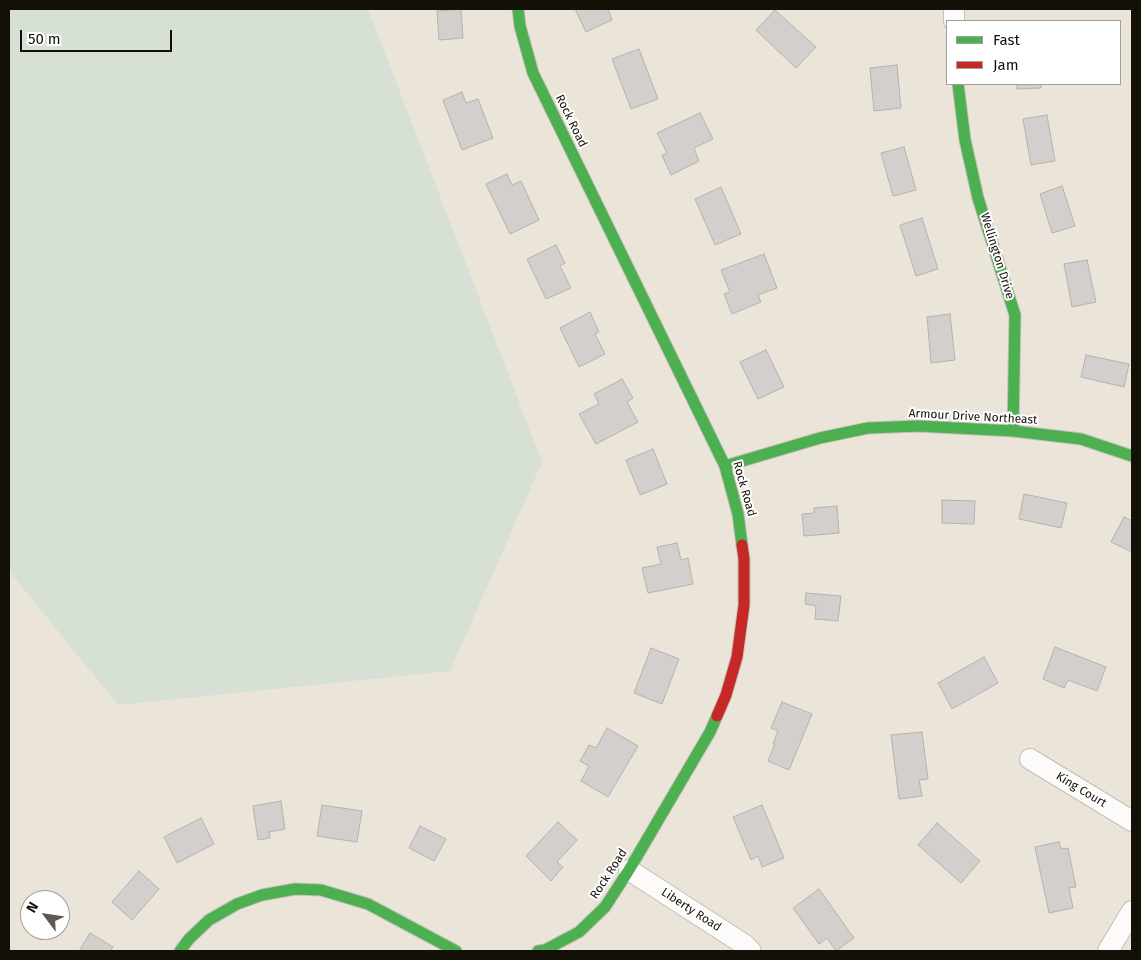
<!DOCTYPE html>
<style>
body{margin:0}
#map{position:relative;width:1141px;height:960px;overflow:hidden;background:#eae4d9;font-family:"Fira Sans",sans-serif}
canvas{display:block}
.frame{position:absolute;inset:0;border:10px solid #141008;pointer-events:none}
.legend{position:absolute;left:946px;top:20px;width:175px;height:65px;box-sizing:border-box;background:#fff;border:1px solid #a19f9c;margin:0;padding:6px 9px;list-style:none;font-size:15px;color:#141008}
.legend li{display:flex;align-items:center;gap:10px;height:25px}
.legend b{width:25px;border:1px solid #a19f9c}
.north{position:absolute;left:20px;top:890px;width:50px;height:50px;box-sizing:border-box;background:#fff;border:1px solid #a19f9c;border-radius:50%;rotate:301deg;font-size:14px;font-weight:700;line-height:20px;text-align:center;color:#141008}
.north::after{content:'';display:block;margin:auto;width:18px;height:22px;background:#5f5a51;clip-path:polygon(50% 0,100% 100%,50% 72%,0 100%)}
.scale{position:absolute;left:20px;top:30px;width:152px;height:22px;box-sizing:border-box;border:2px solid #141008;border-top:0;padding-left:6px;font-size:15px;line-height:18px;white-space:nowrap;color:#141008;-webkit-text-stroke:4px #fff;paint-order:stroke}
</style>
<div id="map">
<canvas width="1141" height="960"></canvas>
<div class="frame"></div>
<ul class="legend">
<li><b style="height:6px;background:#4caf50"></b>Fast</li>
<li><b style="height:6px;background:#c62828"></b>Jam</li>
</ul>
<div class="north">N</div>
<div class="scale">50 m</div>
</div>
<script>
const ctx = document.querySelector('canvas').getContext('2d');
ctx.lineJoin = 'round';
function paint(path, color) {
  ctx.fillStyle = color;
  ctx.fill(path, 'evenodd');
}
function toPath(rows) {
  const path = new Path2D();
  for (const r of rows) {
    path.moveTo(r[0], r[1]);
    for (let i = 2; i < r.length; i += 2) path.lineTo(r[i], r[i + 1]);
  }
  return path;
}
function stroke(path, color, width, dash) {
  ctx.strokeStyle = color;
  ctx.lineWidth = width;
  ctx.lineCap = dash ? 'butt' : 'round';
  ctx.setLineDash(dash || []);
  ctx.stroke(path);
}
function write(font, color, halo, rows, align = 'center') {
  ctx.font = font + ' "Fira Sans",sans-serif';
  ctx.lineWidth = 4;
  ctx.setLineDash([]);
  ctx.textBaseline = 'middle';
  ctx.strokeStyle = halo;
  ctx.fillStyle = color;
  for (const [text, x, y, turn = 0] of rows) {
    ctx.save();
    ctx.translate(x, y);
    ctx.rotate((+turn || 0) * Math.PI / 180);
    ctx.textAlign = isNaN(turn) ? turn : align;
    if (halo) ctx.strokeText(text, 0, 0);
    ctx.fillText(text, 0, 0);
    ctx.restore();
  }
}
paint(toPath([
 [9,9,368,9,542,462,450,671,118,705,9,571]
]), '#d7e0d5');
const building = toPath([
 [461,9,463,38,439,40,437,11,461,9],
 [575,9,608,9,612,20,586,32,575,9],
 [775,10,816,47,796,68,756,30,775,10],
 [639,49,658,99,631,109,612,59,639,49],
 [897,65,901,108,874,111,870,68,897,65],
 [1017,84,1041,84,1041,88,1017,89,1017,84],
 [462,92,466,103,478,99,493,138,462,150,443,100,462,92],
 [700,113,713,139,694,148,699,161,671,175,662,155,667,153,657,133,700,113],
 [1047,115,1055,161,1031,165,1023,119,1047,115],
 [904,147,916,190,893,196,881,153,904,147],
 [507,174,512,185,521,181,539,220,510,234,486,184,507,174],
 [1062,186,1075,226,1052,233,1040,194,1062,186],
 [721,187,741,234,715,245,695,199,721,187],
 [922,218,938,269,916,276,900,225,922,218],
 [556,245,565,263,560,266,571,288,546,299,527,259,556,245],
 [764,254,777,288,758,295,761,302,732,314,724,294,730,292,721,270,764,254],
 [1087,260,1096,302,1072,307,1064,264,1087,260],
 [590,312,599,332,595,334,605,354,579,367,560,328,590,312],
 [950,314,955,360,931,363,927,317,950,314],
 [766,350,784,387,758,399,740,362,766,350],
 [1086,355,1129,364,1124,387,1081,377,1086,355],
 [622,379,633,398,627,402,638,422,596,444,579,414,599,404,594,394,622,379],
 [653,449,667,484,640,495,626,460,653,449],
 [1024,494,1067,503,1061,528,1019,519,1024,494],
 [942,500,975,501,974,524,942,523,942,500],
 [837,506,839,533,804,536,802,514,814,513,814,508,837,506],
 [1124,517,1132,521,1132,552,1111,542,1124,517],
 [677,543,681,560,688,558,693,584,648,593,642,568,661,564,657,547,677,543],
 [806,593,841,596,838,621,815,619,816,606,805,604,806,593],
 [1055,647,1106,667,1097,691,1068,680,1064,688,1043,679,1055,647],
 [651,648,679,659,662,704,634,693,651,648],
 [984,657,998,683,952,709,938,683,984,657],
 [782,702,812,714,789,770,768,761,775,744,773,744,778,731,771,728,782,702],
 [607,728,638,746,608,797,581,781,589,766,580,761,589,745,596,748,607,728],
 [922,732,928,779,919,780,922,796,899,799,891,735,922,732],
 [281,801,285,829,269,832,270,838,258,840,253,806,281,801],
 [322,805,362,811,357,842,317,836,322,805],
 [762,805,784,858,762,867,758,856,751,860,733,817,762,805],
 [201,818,214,844,177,863,164,837,201,818],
 [558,822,577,840,557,862,563,867,551,881,526,856,558,822],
 [937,823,980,861,961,883,918,845,937,823],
 [420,826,446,839,434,861,409,848,420,826],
 [1059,842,1061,849,1068,848,1076,887,1069,888,1073,908,1049,913,1035,847,1059,842],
 [139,871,159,889,132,920,112,902,139,871],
 [819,889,854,938,836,951,827,938,819,944,793,908,819,889],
 [90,933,113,947,110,951,79,951,90,933]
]);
paint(building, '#d3cfcd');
stroke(building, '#b5b1b0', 1);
const street = toPath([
 [954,9,954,21],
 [1030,759,1132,821],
 [629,870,745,945,751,951],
 [1108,951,1132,911]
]);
const fast = toPath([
 [518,9,520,26,533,73,725,466,738,514,742,545],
 [958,84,965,140,978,198,1015,315,1013,431],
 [725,466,820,438,868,428,918,426,1013,431,1081,439,1132,456],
 [180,951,189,939,209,920,237,904,262,895,295,889,321,890,368,904,456,951],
 [538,951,545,950,579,932,605,907,629,870,710,732,717,716]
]);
const jam = toPath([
 [717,716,726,695,737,657,744,605,744,559,742,545]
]);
stroke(street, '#c4bfb6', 22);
stroke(fast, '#c4bfb6', 13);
stroke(jam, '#c4bfb6', 13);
stroke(street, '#fcfbf9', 20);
stroke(fast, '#4caf50', 11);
stroke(jam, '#c62828', 11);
write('12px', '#141008', '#fff', [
 ["Rock Road",571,121,64],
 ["Wellington Drive",997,256,73],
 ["Armour Drive Northeast",973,417,3],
 ["Rock Road",744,489,74],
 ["King Court",1081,790,31],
 ["Rock Road",609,874,-57],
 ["Liberty Road",691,910,33]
]);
</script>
